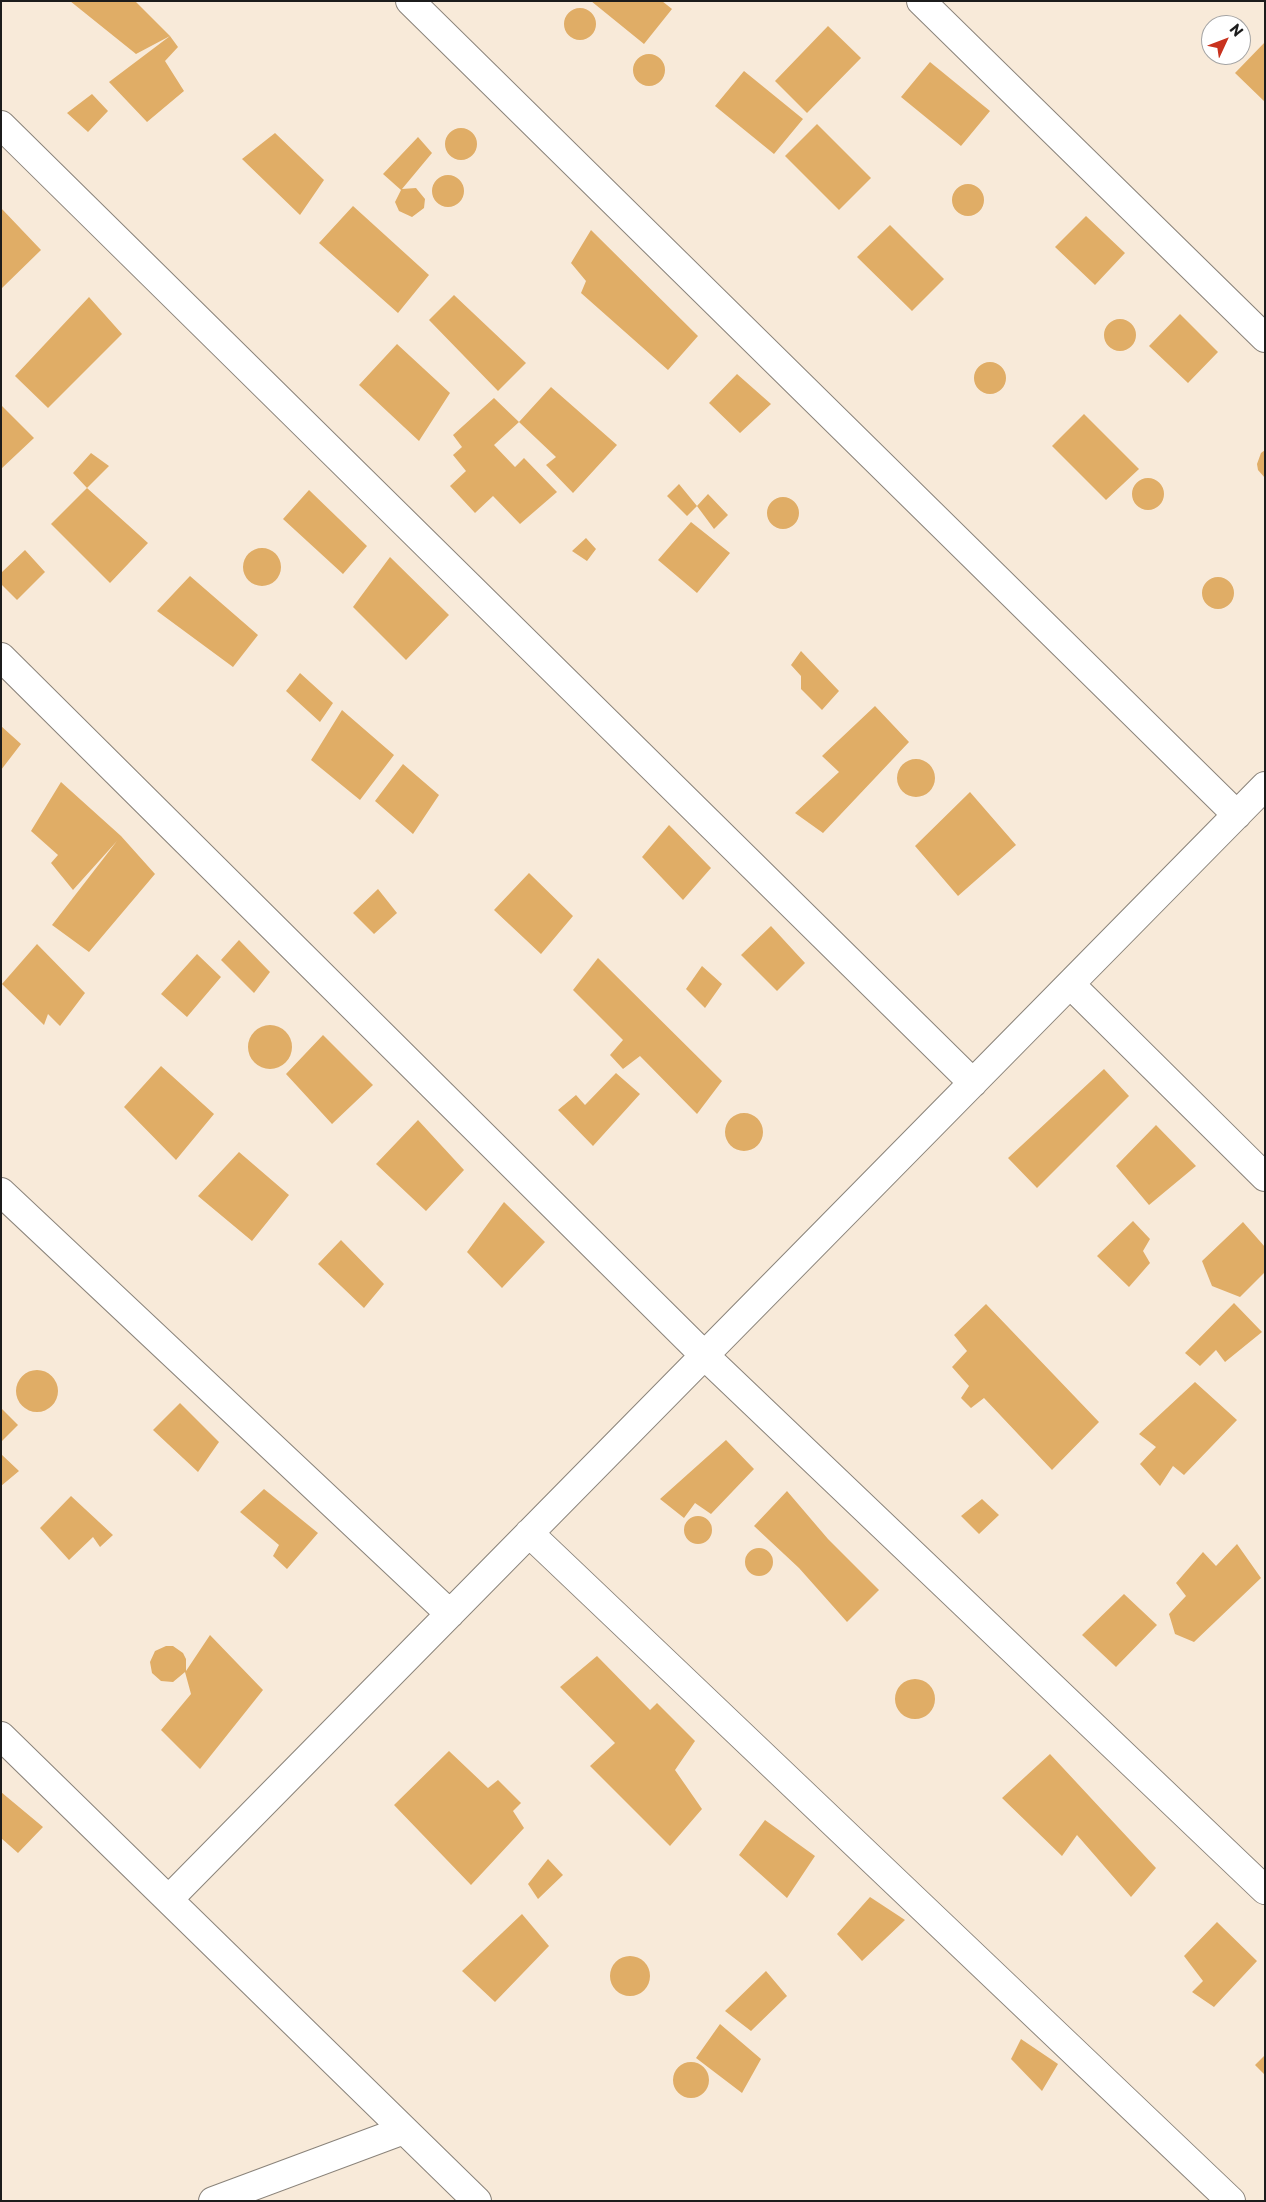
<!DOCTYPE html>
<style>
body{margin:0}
#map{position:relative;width:1266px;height:2202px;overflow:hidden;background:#f8ead9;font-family:"Playpen Sans",sans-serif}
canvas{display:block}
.frame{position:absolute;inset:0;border:2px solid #1c1c1c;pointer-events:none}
.north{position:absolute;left:1201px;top:15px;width:50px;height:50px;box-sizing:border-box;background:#fff;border:1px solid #a4a4a4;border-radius:50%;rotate:47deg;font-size:14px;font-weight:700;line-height:20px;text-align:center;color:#1c1c1c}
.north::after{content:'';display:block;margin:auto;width:18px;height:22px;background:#c8321e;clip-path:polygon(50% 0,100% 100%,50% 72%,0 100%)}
</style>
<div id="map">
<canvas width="1266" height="2202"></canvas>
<div class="frame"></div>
<div class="north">N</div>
</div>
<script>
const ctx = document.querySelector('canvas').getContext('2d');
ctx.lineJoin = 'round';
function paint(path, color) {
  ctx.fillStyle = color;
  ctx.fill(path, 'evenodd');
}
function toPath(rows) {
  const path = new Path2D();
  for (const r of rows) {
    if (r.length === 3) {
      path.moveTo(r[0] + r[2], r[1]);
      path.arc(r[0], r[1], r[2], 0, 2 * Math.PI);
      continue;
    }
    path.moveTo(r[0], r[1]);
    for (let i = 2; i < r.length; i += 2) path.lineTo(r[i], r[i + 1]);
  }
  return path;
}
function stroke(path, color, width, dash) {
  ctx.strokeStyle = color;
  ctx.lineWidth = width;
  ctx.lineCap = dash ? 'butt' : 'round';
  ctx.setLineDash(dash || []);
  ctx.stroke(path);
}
paint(toPath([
 [70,1,135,1,170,36,136,54],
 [591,1,662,1,672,9,644,44],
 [580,24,16],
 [828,26,861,58,807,113,775,81],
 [170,36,178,47,165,61,184,91,147,122,109,82],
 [1265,42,1265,102,1235,73],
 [649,70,16],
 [930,62,990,111,961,146,901,97],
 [744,71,803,119,774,154,715,106],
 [92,94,108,111,88,132,67,113],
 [817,124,871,178,839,210,785,156],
 [461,144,16],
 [275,133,324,180,300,215,242,159],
 [418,137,432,153,402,189,416,188,425,199,424,208,412,217,399,211,395,202,401,190,383,174],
 [448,191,16],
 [968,200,16],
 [353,206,429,275,398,313,319,243],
 [1,208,41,250,1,289],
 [1086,216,1125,253,1095,285,1055,247],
 [890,225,944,279,912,311,857,257],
 [591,230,698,336,668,370,581,293,586,281,571,263],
 [454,295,526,363,498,391,429,320],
 [89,297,122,334,48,408,15,376],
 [1180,314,1218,352,1188,383,1149,346],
 [1120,335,16],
 [397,344,450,393,419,441,359,385],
 [990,378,16],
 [737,374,771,404,740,433,709,403],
 [551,387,617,445,573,493,546,465,556,457,519,422],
 [494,398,519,422,494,445,515,467,524,458,557,492,520,524,493,496,475,513,450,486,466,471,453,455,462,447,453,435],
 [1,405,34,438,1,469],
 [1084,414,1139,469,1106,500,1052,446],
 [1265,450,1265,478,1258,470,1257,464,1261,453],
 [91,453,109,466,87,488,73,473],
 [1148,494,16],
 [679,484,697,506,687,516,667,496],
 [87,488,148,543,110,583,51,524],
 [309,490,367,546,343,574,283,519],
 [708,494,728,515,714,529,697,506],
 [783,513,16],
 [691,522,730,553,697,593,658,560],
 [586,538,596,549,587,561,572,551],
 [262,567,19],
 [25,550,45,572,17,600,1,584,1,573],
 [390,557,449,615,406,660,353,607],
 [190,576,258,635,233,667,157,611],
 [1218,593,16],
 [801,651,839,691,822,710,801,689,801,676,791,665],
 [300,673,333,703,320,722,286,691],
 [875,706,909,742,823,833,795,813,839,772,822,756],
 [342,710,394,755,360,800,311,760],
 [1,726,21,744,1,770],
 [916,778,19],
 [403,764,439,795,413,834,375,801],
 [61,782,121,836,155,874,89,952,52,925,117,841,73,890,51,863,58,855,31,831],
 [970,792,1016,845,958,896,915,846],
 [669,825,711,868,683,900,642,857],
 [529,873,573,916,541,954,494,910],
 [378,889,397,913,374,934,353,913],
 [771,926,805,963,777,991,741,955],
 [239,940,270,972,254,993,221,960],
 [37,944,85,993,60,1026,48,1014,44,1025,2,984],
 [197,954,221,977,187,1017,161,994],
 [598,958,722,1081,697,1114,640,1056,623,1069,610,1055,623,1040,573,990],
 [702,966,722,984,705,1008,686,989],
 [270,1047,22],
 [323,1035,373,1085,332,1124,286,1074],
 [161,1066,214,1114,176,1160,124,1107],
 [1104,1069,1129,1096,1037,1188,1008,1158],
 [616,1073,640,1094,593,1146,558,1110,576,1095,585,1105],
 [744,1132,19],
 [418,1120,464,1170,426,1211,376,1164],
 [1156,1125,1196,1166,1149,1205,1116,1166],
 [239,1152,289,1195,252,1241,198,1196],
 [504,1202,545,1242,502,1288,467,1252],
 [1133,1221,1150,1239,1143,1251,1150,1263,1129,1287,1097,1256],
 [1243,1222,1265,1247,1265,1272,1240,1297,1212,1286,1202,1261],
 [341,1240,384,1284,364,1308,318,1264],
 [1234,1303,1262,1332,1225,1362,1216,1350,1200,1366,1185,1353],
 [986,1304,1099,1422,1052,1470,984,1398,971,1408,961,1398,969,1386,952,1367,967,1351,954,1335],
 [37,1391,21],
 [1195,1382,1237,1420,1184,1475,1173,1466,1160,1486,1140,1464,1156,1447,1139,1434],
 [180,1403,219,1442,198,1472,153,1430],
 [1,1408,18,1425,1,1442],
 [726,1440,754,1469,711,1514,695,1503,684,1518,660,1499],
 [1,1454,19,1471,1,1486],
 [264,1489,318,1533,287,1569,273,1556,279,1545,240,1512],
 [787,1491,828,1539,879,1590,847,1622,799,1568,754,1526],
 [71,1496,113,1535,100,1547,93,1537,69,1560,40,1528],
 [982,1499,999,1515,979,1534,961,1516],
 [698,1530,14],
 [1237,1544,1261,1578,1194,1642,1175,1634,1169,1614,1186,1596,1176,1583,1203,1552,1216,1566],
 [759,1562,14],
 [1124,1594,1157,1625,1116,1667,1082,1635],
 [210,1635,263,1690,200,1769,161,1730,191,1694,185,1672,173,1682,161,1681,152,1673,150,1662,155,1651,166,1646,173,1646,183,1653,186,1659,186,1671],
 [597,1656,650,1710,657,1703,695,1741,675,1770,702,1809,670,1846,590,1766,615,1743,560,1687],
 [915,1699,20],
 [449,1751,488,1788,498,1780,521,1803,513,1811,524,1828,471,1885,394,1805],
 [1050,1754,1156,1868,1131,1897,1077,1835,1062,1856,1002,1798],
 [1,1792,43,1827,18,1853,1,1838],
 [765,1820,815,1856,787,1898,739,1855],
 [548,1859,563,1875,538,1899,528,1884],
 [870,1897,905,1920,862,1961,837,1934],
 [522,1914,549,1946,495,2002,462,1971],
 [1217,1922,1257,1961,1214,2007,1192,1992,1203,1981,1184,1956],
 [630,1976,20],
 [766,1971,787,1996,751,2031,725,2011],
 [720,2024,761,2059,742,2093,696,2058],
 [1021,2039,1058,2064,1042,2091,1011,2059],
 [1265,2055,1265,2075,1255,2065],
 [691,2080,18]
]), '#e0ad66');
const street = toPath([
 [410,1,1237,815],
 [921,1,1265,338],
 [1,125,973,1083],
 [1,657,704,1355,1265,1890],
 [1070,984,1265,1177],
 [1,1192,450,1614],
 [529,1533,1231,2201],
 [1,1736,477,2201],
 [169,1899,1265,786],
 [213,2201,404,2130]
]);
stroke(street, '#8a837a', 30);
stroke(street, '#fff', 28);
</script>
